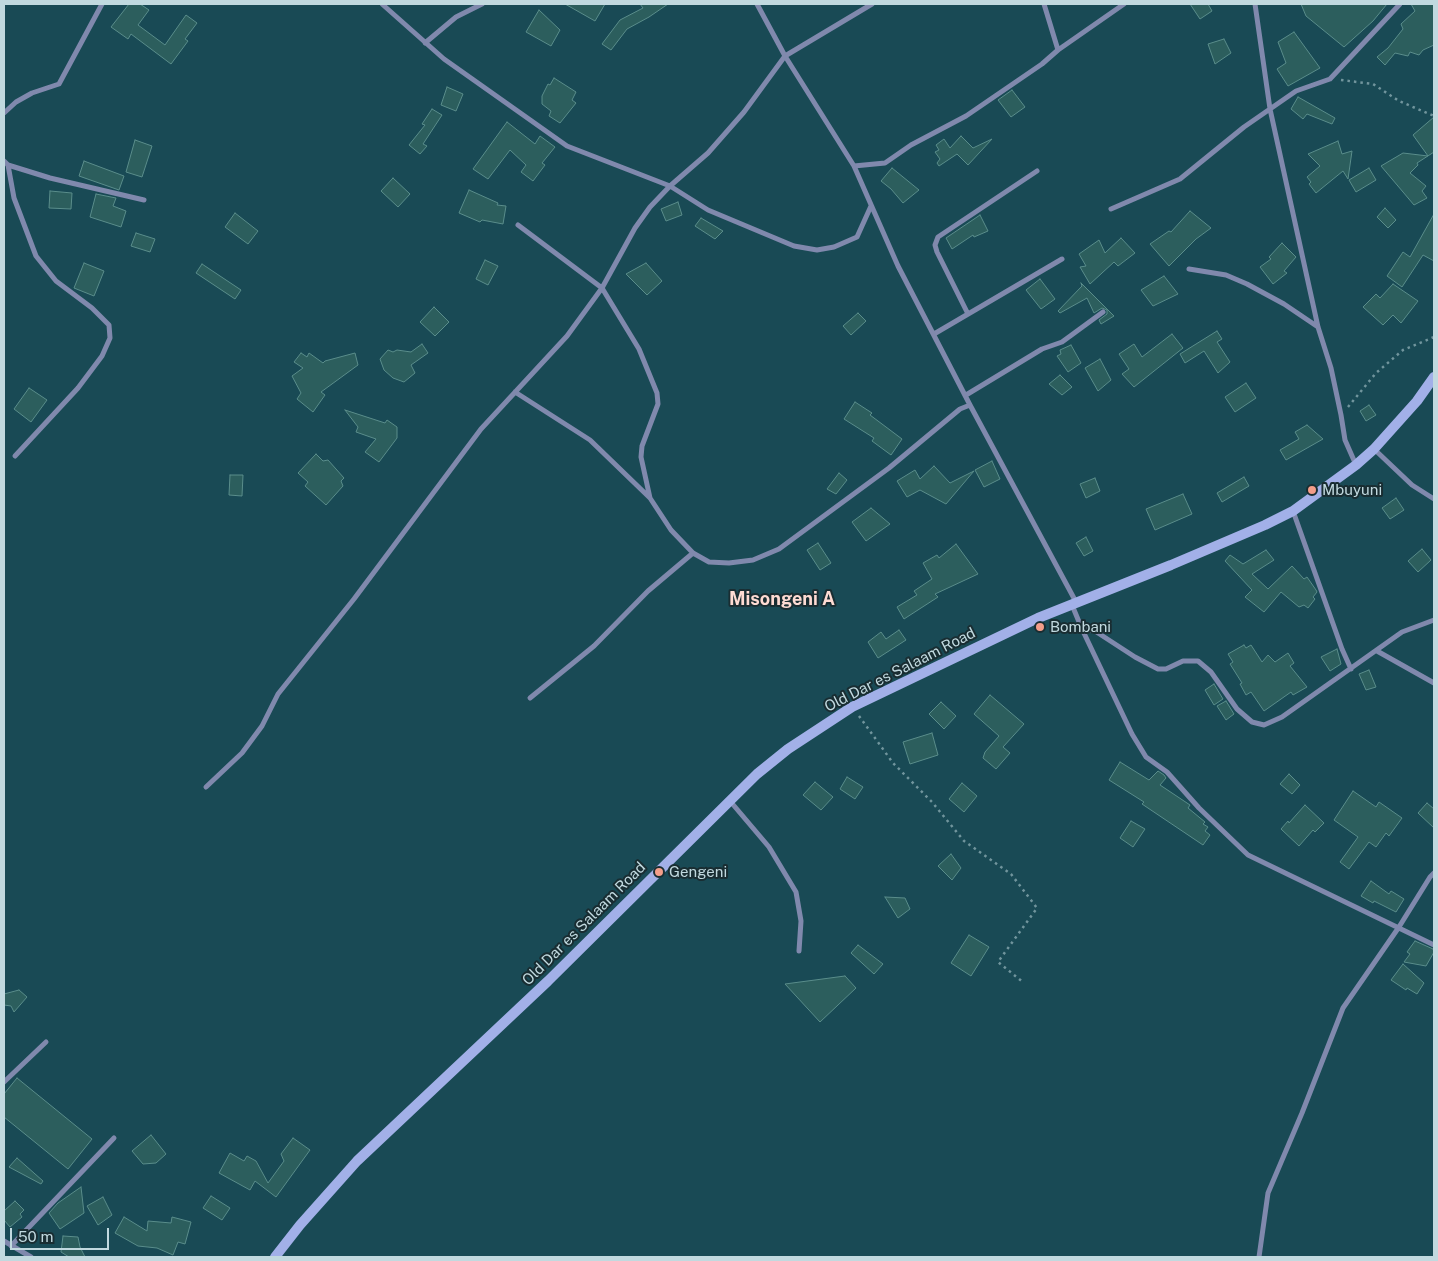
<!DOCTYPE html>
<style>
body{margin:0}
#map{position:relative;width:1438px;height:1261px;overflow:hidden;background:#194a55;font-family:"Public Sans",sans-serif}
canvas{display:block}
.frame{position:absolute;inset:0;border:5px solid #c1d9df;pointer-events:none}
.scale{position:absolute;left:10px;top:1228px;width:99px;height:22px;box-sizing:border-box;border:2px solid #c1d9df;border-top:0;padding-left:6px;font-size:15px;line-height:18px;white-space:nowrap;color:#c1d9df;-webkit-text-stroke:4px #192d32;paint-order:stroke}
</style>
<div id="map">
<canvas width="1438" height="1261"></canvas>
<div class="frame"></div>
<div class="scale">50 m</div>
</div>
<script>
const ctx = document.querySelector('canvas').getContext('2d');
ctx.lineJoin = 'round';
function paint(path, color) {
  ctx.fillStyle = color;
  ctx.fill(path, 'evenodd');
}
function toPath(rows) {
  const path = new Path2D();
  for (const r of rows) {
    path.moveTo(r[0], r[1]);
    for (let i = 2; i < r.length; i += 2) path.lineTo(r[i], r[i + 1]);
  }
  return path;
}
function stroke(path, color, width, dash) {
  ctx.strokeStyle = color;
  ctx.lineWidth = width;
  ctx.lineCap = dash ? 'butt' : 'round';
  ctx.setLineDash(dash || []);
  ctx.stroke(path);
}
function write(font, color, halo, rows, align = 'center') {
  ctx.font = font + ' "Public Sans",sans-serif';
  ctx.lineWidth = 4;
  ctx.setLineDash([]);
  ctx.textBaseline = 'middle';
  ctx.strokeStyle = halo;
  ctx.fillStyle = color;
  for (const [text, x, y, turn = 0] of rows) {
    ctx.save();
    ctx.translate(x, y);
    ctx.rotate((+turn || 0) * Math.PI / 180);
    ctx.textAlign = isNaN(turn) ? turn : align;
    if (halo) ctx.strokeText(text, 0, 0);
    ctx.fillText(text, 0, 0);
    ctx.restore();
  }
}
const building = toPath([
 [129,4,140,4,149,10,138,25,165,45,186,15,197,23,185,39,188,41,171,64,131,34,128,39,111,27,129,4],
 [565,4,605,4,595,21,565,4],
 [640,4,668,4,649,17,627,29,611,50,602,44,620,20,643,8,640,4],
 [1190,4,1208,4,1212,11,1200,19,1190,4],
 [1301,4,1387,4,1373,21,1344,47,1306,16,1301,4],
 [1411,4,1434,4,1434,45,1423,50,1419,55,1410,52,1408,56,1395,53,1385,65,1377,57,1388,48,1403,29,1401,24,1415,11,1411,4],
 [539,10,560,30,551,46,526,32,539,10],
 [1294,32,1320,68,1288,86,1277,69,1286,63,1278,42,1294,32],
 [1224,39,1231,53,1215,64,1208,44,1224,39],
 [554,78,576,92,572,100,576,103,560,123,549,116,551,111,542,104,542,96,548,84,550,85,554,78],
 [447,87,463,94,456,111,441,105,447,87],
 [1012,90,1025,107,1011,117,998,100,1012,90],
 [1298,97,1335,118,1332,124,1307,114,1303,119,1291,109,1298,97],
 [432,109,442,115,423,144,427,146,420,154,409,145,425,125,422,124,432,109],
 [1434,117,1434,152,1417,163,1418,165,1410,173,1426,186,1422,191,1427,198,1414,205,1381,166,1403,153,1428,156,1413,135,1434,117],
 [507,122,535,144,540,136,555,147,542,163,545,165,533,181,521,172,526,165,510,150,488,179,473,169,507,122],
 [961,136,973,148,992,139,968,165,957,154,939,166,937,163,940,159,935,152,939,150,936,145,944,139,950,148,961,136],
 [135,140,152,146,142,177,126,172,135,140],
 [1338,141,1342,154,1352,151,1348,179,1343,171,1316,193,1309,184,1311,182,1307,177,1320,166,1308,154,1338,141],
 [84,161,124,176,119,190,79,176,84,161],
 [892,168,919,190,903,203,891,189,881,181,892,168],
 [1369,168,1376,180,1356,192,1349,180,1369,168],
 [393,178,410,194,398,207,381,191,393,178],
 [469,190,498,203,497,205,506,206,503,224,482,220,480,222,459,213,469,190],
 [50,191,72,193,71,209,49,208,50,191],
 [96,194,116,198,113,206,126,211,121,227,90,217,96,194],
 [678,202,682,215,666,221,661,209,678,202],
 [1385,208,1396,220,1388,228,1377,217,1385,208],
 [1190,211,1211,228,1196,239,1169,266,1150,244,1169,231,1171,232,1190,211],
 [235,213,258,231,248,244,225,227,235,213],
 [1434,214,1434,261,1423,255,1402,287,1387,276,1403,252,1410,257,1434,214],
 [980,215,988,231,974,237,973,235,952,249,946,238,980,215],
 [701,218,723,231,715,239,695,226,701,218],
 [136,233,155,239,150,252,131,246,136,233],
 [1121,238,1135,253,1118,266,1114,262,1090,284,1080,267,1086,266,1079,254,1099,240,1105,253,1121,238],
 [1282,243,1296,257,1284,271,1287,273,1273,284,1260,267,1271,259,1269,257,1282,243],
 [485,260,498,266,488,285,476,279,485,260],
 [84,263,104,271,94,296,74,288,84,263],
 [646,263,662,281,647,295,626,274,646,263],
 [202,264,241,290,235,299,196,273,202,264],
 [1164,276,1178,294,1153,306,1141,290,1164,276],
 [1040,279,1055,299,1041,309,1026,290,1040,279],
 [1081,283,1114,316,1101,324,1099,320,1107,314,1107,310,1102,308,1094,313,1087,298,1060,313,1058,311,1082,286,1081,283],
 [1393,284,1418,301,1401,323,1393,315,1383,325,1363,307,1376,294,1380,298,1393,284],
 [434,307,449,322,435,336,420,322,434,307],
 [858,313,866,321,851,335,843,326,858,313],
 [1217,331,1222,339,1217,342,1230,362,1218,373,1204,351,1185,363,1180,354,1217,331],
 [1172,334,1183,348,1134,387,1122,374,1129,369,1119,354,1134,344,1142,357,1172,334],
 [422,344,428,353,411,365,415,373,404,382,393,378,384,370,380,359,388,350,393,352,397,350,411,352,422,344],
 [1071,345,1081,363,1068,372,1057,356,1061,354,1060,350,1071,345],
 [301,353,307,357,309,353,323,363,325,361,355,353,358,365,321,392,325,395,313,412,297,399,301,393,292,376,303,368,294,362,301,353],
 [1100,359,1111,380,1098,391,1085,368,1100,359],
 [1060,375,1072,387,1062,395,1049,384,1060,375],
 [1246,383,1256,398,1235,412,1225,397,1246,383],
 [29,388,47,400,31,422,14,409,29,388],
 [855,402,872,413,870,415,902,439,891,455,872,441,874,438,844,419,855,402],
 [1369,405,1376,415,1366,421,1360,411,1369,405],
 [345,410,385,423,387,420,397,427,397,438,379,462,365,452,376,439,356,432,358,427,345,410],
 [1307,425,1323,439,1286,460,1280,450,1299,439,1295,432,1307,425],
 [316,454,323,461,328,460,344,478,341,481,343,486,326,505,305,486,308,482,298,473,316,454],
 [992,461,1000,479,984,487,975,470,992,461],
 [934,466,950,483,974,471,946,504,920,490,907,497,897,481,915,470,920,479,934,466],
 [839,473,847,480,836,494,827,489,839,473],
 [230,475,243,475,242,496,229,495,230,475],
 [1244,477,1249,486,1222,502,1217,493,1244,477],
 [1095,478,1100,491,1086,498,1080,484,1095,478],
 [1183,494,1192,514,1155,530,1146,509,1183,494],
 [1396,498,1404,510,1390,519,1382,508,1396,498],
 [871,508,890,524,866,541,852,522,871,508],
 [1086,537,1093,551,1084,556,1076,543,1086,537],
 [818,543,831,563,820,570,807,550,818,543],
 [956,544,978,574,935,594,938,597,904,619,897,607,917,595,914,591,932,579,923,563,937,555,939,558,956,544],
 [1422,549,1431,560,1418,572,1408,561,1422,549],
 [1266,550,1274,560,1252,574,1268,589,1292,566,1304,579,1307,577,1316,590,1317,592,1313,597,1315,599,1308,608,1304,605,1299,607,1281,592,1264,612,1245,597,1252,590,1225,561,1230,555,1243,564,1266,550],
 [899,630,906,640,878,658,868,642,881,632,886,639,899,630],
 [1244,645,1246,648,1251,645,1262,662,1268,655,1275,662,1288,653,1294,663,1290,666,1307,687,1293,695,1291,692,1264,711,1251,692,1246,695,1240,684,1242,683,1230,664,1233,662,1228,654,1244,645],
 [1337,649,1341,664,1330,671,1321,657,1337,649],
 [1369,670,1376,687,1366,690,1359,674,1369,670],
 [1214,684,1223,699,1214,705,1205,690,1214,684],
 [990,695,1024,724,1003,747,1010,753,996,769,983,758,985,752,999,736,974,714,990,695],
 [1226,701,1234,714,1226,720,1217,706,1226,701],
 [941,702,956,716,944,729,929,714,941,702],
 [932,733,938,755,910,764,903,742,932,733],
 [1120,762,1149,780,1158,771,1164,775,1166,778,1160,785,1190,805,1188,808,1205,822,1203,824,1208,827,1205,831,1210,835,1203,845,1142,804,1144,802,1109,780,1120,762],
 [1289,774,1300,785,1292,794,1280,784,1289,774],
 [847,777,863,787,855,799,840,789,847,777],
 [815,782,833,797,821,810,803,795,815,782],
 [962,783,977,796,964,812,949,799,962,783],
 [1353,791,1376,807,1379,802,1402,818,1389,836,1386,833,1376,847,1369,842,1349,869,1340,862,1358,837,1334,820,1353,791],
 [1427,803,1434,809,1434,828,1418,813,1427,803],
 [1305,805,1324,823,1315,832,1313,830,1299,846,1281,829,1288,821,1289,823,1305,805],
 [1131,821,1145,829,1133,847,1120,838,1131,821],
 [951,854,961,868,952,880,938,866,951,854],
 [1371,881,1389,894,1391,891,1404,899,1396,912,1374,901,1373,903,1361,896,1371,881],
 [885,897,905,898,910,909,898,918,885,897],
 [969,935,989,947,971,976,951,963,969,935],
 [1415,941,1433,949,1434,952,1426,966,1404,962,1410,954,1407,952,1415,941],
 [858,945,883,964,874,974,851,953,858,945],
 [1403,964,1424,983,1417,994,1407,988,1406,990,1391,980,1403,964],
 [845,976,856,988,820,1022,785,984,845,976],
 [19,990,27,997,14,1012,11,1006,4,1005,4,994,19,990],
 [17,1078,92,1139,68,1169,4,1117,4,1094,17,1078],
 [151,1135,166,1154,156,1163,143,1164,132,1151,151,1135],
 [293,1138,310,1150,276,1197,255,1181,250,1190,219,1173,230,1153,244,1161,247,1156,256,1161,268,1183,284,1161,281,1154,293,1138],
 [17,1158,43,1181,41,1184,9,1167,17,1158],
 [81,1187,84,1213,60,1229,49,1213,58,1203,81,1187],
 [211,1196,230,1208,222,1220,203,1208,211,1196],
 [103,1197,112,1215,98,1225,87,1206,103,1197],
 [15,1201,24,1210,20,1214,22,1217,10,1227,4,1220,4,1211,15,1201],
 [124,1217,147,1231,148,1221,171,1223,172,1217,191,1222,185,1244,178,1242,173,1255,157,1248,138,1246,115,1233,124,1217],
 [63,1236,78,1237,80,1247,85,1257,69,1257,61,1252,63,1236]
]);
paint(building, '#2c5e5d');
stroke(building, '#5a8d8b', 1);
stroke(toPath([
 [1341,80,1373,84,1399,101,1434,116],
 [1348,407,1376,373,1403,350,1434,337],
 [859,716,893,763,932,802,964,841,1011,874,1037,908,998,962,1024,983]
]), '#71959d', 2.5, [2.5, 4]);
stroke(toPath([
 [382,4,444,59,567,146,670,186,708,210,794,246,817,250,834,247,857,237,871,206],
 [757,4,785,56,854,166,898,266,970,405,1076,602],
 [1044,4,1058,50],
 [1255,4,1270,109,1318,327,1331,368,1341,415,1345,440,1356,465],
 [425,43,456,17,482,4],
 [4,113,16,102,32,93,59,84,102,4],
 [4,161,8,165,50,178,144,200],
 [8,165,14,198,36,256,56,281,92,308,109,325,110,338,102,356,78,388,15,456],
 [854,166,885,163,911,145,966,116,1042,64,1058,50,1124,4],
 [1111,209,1180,179,1244,127,1296,91,1330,79,1400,4],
 [518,225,602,288,639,349,657,393,658,404,642,446,641,457,650,498],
 [1189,269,1226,275,1247,284,1284,304,1318,327],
 [968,314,937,252,935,245,938,237,1037,171],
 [934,334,1062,259],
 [515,392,590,440,650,498,671,530,693,553,709,562,729,563,753,560,779,549,889,468,960,409,970,405],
 [966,395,1042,349,1062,342,1103,312],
 [1374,449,1412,485,1434,499],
 [1293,511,1342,649,1351,669],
 [1072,605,1082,629,1132,734,1146,757,1167,772,1199,808,1248,855,1434,945],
 [1082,629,1095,631,1135,657,1158,669,1166,669,1183,661,1198,661,1211,672,1237,709,1252,722,1264,725,1282,717,1402,632,1434,620],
 [1377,651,1434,683],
 [530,698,594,646,648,591,693,553],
 [206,787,242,753,262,726,278,694,354,599,481,429,567,336,602,288,635,228,650,207,670,186,708,153,744,112,785,56,872,4],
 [730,801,769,847,796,892,801,921,799,951],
 [4,1082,46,1042],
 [4,1241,31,1257],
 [11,1246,114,1138],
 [1259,1257,1268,1193,1302,1113,1343,1008,1399,927,1430,877,1434,873]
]), '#8089ad', 5);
stroke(toPath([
 [275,1257,300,1225,357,1161,548,981,757,774,788,749,852,707,1038,618,1171,565,1265,525,1293,511,1356,465,1374,449,1417,401,1434,377]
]), '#a2b0e8', 10);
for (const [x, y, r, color] of [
 [1312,490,5,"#f49e8a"],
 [1040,627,5,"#f49e8a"],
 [659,872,5,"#f49e8a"]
]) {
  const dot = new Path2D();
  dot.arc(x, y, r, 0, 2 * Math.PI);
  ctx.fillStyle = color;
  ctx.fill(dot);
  stroke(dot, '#192d32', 2);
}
write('15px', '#c1d9df', '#192d32', [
 ["Mbuyuni",1322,490],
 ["Bombani",1050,627],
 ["Gengeni",669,872]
], 'left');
write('15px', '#c1d9df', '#192d32', [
 ["Old Dar es Salaam Road",900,670,-27],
 ["Old Dar es Salaam Road",584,924,-45]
]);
write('bold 18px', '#fddbd3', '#192d32', [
 ["Misongeni A",782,599]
]);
</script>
